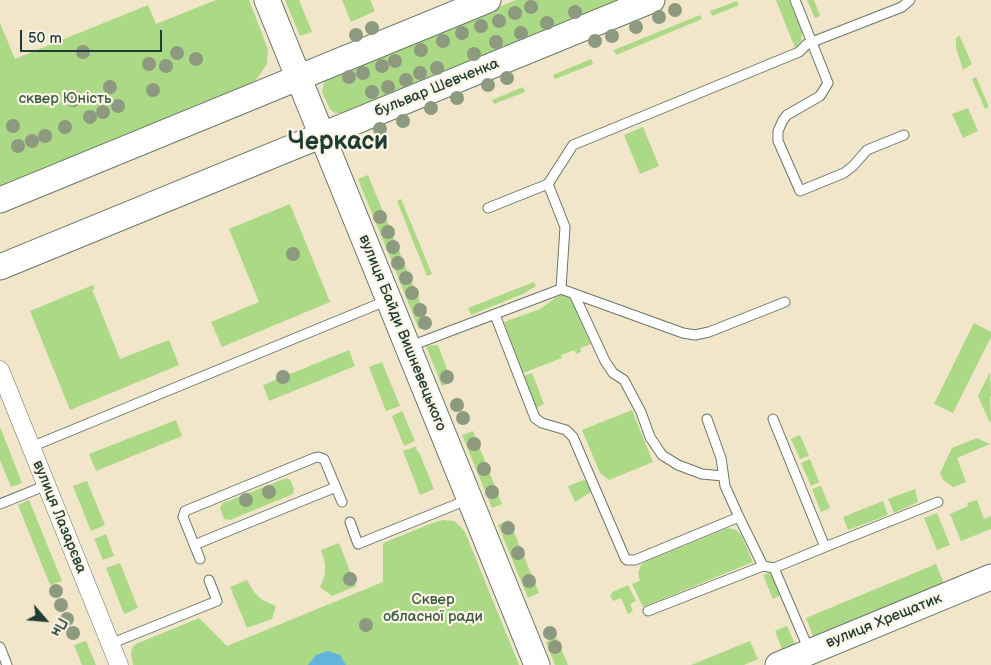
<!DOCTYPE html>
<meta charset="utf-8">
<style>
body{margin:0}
#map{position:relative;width:991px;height:665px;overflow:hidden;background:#f1e6c9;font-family:"Balsamiq Sans",sans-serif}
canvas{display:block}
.north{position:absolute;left:20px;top:595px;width:50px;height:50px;-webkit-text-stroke:4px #fcf5e5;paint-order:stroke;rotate:117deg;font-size:14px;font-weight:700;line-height:20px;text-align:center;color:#1f3d34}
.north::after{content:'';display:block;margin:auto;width:18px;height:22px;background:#1f3d34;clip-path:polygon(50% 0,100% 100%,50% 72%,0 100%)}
.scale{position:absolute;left:20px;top:30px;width:142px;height:22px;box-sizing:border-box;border:2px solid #1f3d34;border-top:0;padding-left:6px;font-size:15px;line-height:18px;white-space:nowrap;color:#1f3d34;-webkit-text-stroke:4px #fcf5e5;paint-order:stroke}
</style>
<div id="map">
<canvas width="991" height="665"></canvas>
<div class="north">Пн</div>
<div class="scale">50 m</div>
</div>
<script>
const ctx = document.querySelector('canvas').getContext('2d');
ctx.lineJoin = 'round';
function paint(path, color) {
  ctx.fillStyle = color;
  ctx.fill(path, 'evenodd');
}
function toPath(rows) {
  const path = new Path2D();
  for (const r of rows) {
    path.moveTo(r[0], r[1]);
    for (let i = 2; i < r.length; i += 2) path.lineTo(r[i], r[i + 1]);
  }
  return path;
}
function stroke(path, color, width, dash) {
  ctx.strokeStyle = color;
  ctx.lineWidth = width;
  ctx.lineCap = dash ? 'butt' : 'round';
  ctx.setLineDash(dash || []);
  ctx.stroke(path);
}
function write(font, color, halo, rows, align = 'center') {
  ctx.font = font + ' "Balsamiq Sans",sans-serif';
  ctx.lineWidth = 4.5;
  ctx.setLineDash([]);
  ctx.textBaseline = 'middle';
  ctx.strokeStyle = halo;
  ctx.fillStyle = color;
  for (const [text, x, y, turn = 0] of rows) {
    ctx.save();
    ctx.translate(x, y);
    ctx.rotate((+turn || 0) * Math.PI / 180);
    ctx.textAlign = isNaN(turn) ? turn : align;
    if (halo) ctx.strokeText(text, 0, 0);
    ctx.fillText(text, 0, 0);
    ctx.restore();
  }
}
paint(toPath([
 [216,0,249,0,268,49,267,64,256,80,245,86,0,187,0,23,15,59,148,5,156,24],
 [285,0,299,0,312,32,300,36],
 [342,0,370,0,375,11,351,22],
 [516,0,623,0,343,113,335,113,330,109,322,92,324,81,341,71],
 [776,0,789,0,802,32,801,41,795,48],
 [807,0,814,0,820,16,815,18],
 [737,1,739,5,712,16,710,11],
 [700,15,702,19,616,55,614,50],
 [959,35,972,64,963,70,956,47,956,39],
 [591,59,593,64,555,79,553,75],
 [976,77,989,107,985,109,972,79],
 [523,87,525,92,494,104,492,100],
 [968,108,978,131,963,138,952,114],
 [643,127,659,166,640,174,624,135],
 [368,175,429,324,419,329,358,179],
 [401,199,432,274,427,276,397,201],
 [290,204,330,302,222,347,211,322,259,302,229,229],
 [534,282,536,286,525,293,471,315,468,308],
 [93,285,95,289,92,290,94,294,120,359,169,340,179,365,70,410,30,311],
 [561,294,570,297,591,344,580,348,581,352,576,354,574,350,561,355,562,358,523,373,504,322,540,309],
 [974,323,991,332,991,337,953,413,934,404],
 [438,345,452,382,442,386,426,346],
 [349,350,355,366,269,401,263,385],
 [382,362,400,406,386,411,369,367],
 [990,372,991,396,990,397,991,422,989,421,978,396],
 [532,373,544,404,536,408,524,376],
 [632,410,653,462,609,480,600,473,582,430],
 [402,411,415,441,404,446,392,416],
 [176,420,182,436,96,471,89,454],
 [0,427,22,483,11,487,0,460],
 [473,431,502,504,492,508,462,435],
 [800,435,809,456,800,459,791,439],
 [977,438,990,444,957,458,966,482,953,487,943,480,940,473,952,448],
 [417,446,416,449,418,452,419,452,434,489,420,495,403,451],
 [810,459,819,482,811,486,801,463],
 [287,478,291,481,294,489,293,494,230,520,224,519,220,508,223,503],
 [584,480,586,481,591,492,575,502,568,486],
 [87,481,105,525,91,531,73,486],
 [821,486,830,508,821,512,812,489],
 [915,489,918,502,894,513,888,499],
 [29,500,62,581,50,585,18,505],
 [977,500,984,519,991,516,991,529,961,541,950,514,968,506,967,503],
 [883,501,888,515,848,530,843,517],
 [937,513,950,545,937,550,924,518],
 [444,520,454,521,459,525,465,532,519,665,133,665,131,654,132,648,136,644,199,618,227,646,383,582,383,543,435,522],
 [509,520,539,593,528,598,498,525],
 [728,528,736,530,741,535,753,562,643,607,632,584,640,581,638,573,641,565,647,561],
 [106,534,114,556,103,560,94,539],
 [339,543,356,586,332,596,320,587,325,575,325,563,321,550],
 [120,563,138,608,124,614,106,568],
 [936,564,944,583,813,636,806,618],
 [770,573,781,595,773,599,763,575],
 [247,580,254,592,262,600,276,606,272,619,247,628,230,587],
 [628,585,636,601,630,604,633,611,628,614,621,598,613,601,610,595,613,592],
 [787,626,795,644,782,649,775,631],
 [556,637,568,665,555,665,546,642],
 [86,641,96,665,82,665,74,645],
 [750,641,758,659,744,665,691,665]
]), '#abd986');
paint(toPath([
 [328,651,340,655,346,665,308,665,316,655]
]), '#61b4dc');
const service = toPath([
 [795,0,828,83,820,96,787,115,783,120,778,131,778,141,800,191,844,173,853,166,867,150,904,135],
 [488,208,548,184],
 [561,289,565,227,548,184,573,145,799,52,807,44,902,7,910,0],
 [574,294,605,361,613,373,624,380,641,412,650,437,662,455,678,465,702,474,723,476],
 [495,315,535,418,542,423,566,430,573,437,625,558,627,560,635,560,739,517,763,566,774,568,809,650],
 [408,347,561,289,683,333,695,335,709,332,785,302],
 [707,419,721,458,725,486,739,517],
 [773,419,825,547,774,568],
 [31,447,388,300],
 [0,504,47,485],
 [350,522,358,544,467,500],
 [194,545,336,487],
 [825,547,938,502],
 [200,559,183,517,185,511,314,458,318,457,324,459,342,502],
 [648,611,763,566],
 [110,644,217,601,209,580],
 [0,647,7,665]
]);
const minor = toPath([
 [0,370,119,665]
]);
const secondary = toPath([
 [267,0,537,665],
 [0,200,488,0],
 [0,267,652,0],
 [778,665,991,577]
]);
stroke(service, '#687868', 11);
stroke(minor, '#687868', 19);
stroke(secondary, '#687868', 27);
stroke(service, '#fff', 9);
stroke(minor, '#fff', 18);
stroke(secondary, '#fff', 25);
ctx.fillStyle = '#8d9a80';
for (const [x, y] of [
 [531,7],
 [675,10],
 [575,12],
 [515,13],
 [659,17],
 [499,21],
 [547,23],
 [481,26],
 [636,27],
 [372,28],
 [462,33],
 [521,33],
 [356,35],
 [612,36],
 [443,41],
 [595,41],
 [496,42],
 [421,50],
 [83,52],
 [177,53],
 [474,54],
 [196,59],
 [395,61],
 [149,64],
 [166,66],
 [382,66],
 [437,68],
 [363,73],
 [420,73],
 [349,77],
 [507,78],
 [406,80],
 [488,85],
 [110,87],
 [388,87],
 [153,90],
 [372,92],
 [457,98],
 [73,100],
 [118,106],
 [431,108],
 [103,112],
 [90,117],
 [403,121],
 [13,126],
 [65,127],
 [380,129],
 [45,136],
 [32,141],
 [18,146],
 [380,217],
 [388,232],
 [393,247],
 [293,254],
 [398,263],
 [406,278],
 [412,293],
 [420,310],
 [425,323],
 [283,377],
 [447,377],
 [457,405],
 [463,418],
 [474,444],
 [484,469],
 [269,492],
 [492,492],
 [246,500],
 [508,528],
 [518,553],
 [350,579],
 [529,581],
 [56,591],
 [61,605],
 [67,619],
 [366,625],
 [73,633],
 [550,633],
 [555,647]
]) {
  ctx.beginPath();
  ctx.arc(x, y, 7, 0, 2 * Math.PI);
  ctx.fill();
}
write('15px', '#1f3d34', '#fcf5e5', [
 ["бульвар Шевченка",437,88,-22],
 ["вулиця Байди Вишневецького",402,333,68],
 ["вулиця Лазарєва",59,517,68],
 ["вулиця Хрещатик",884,621,-22]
]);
write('15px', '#3b5c44', '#fcf5e5', [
 ["сквер Юність",65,99],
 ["Сквер",433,600],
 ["обласної ради",433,617]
]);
write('bold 25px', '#1f3d34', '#fcf5e5', [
 ["Черкаси",338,143]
]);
</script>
